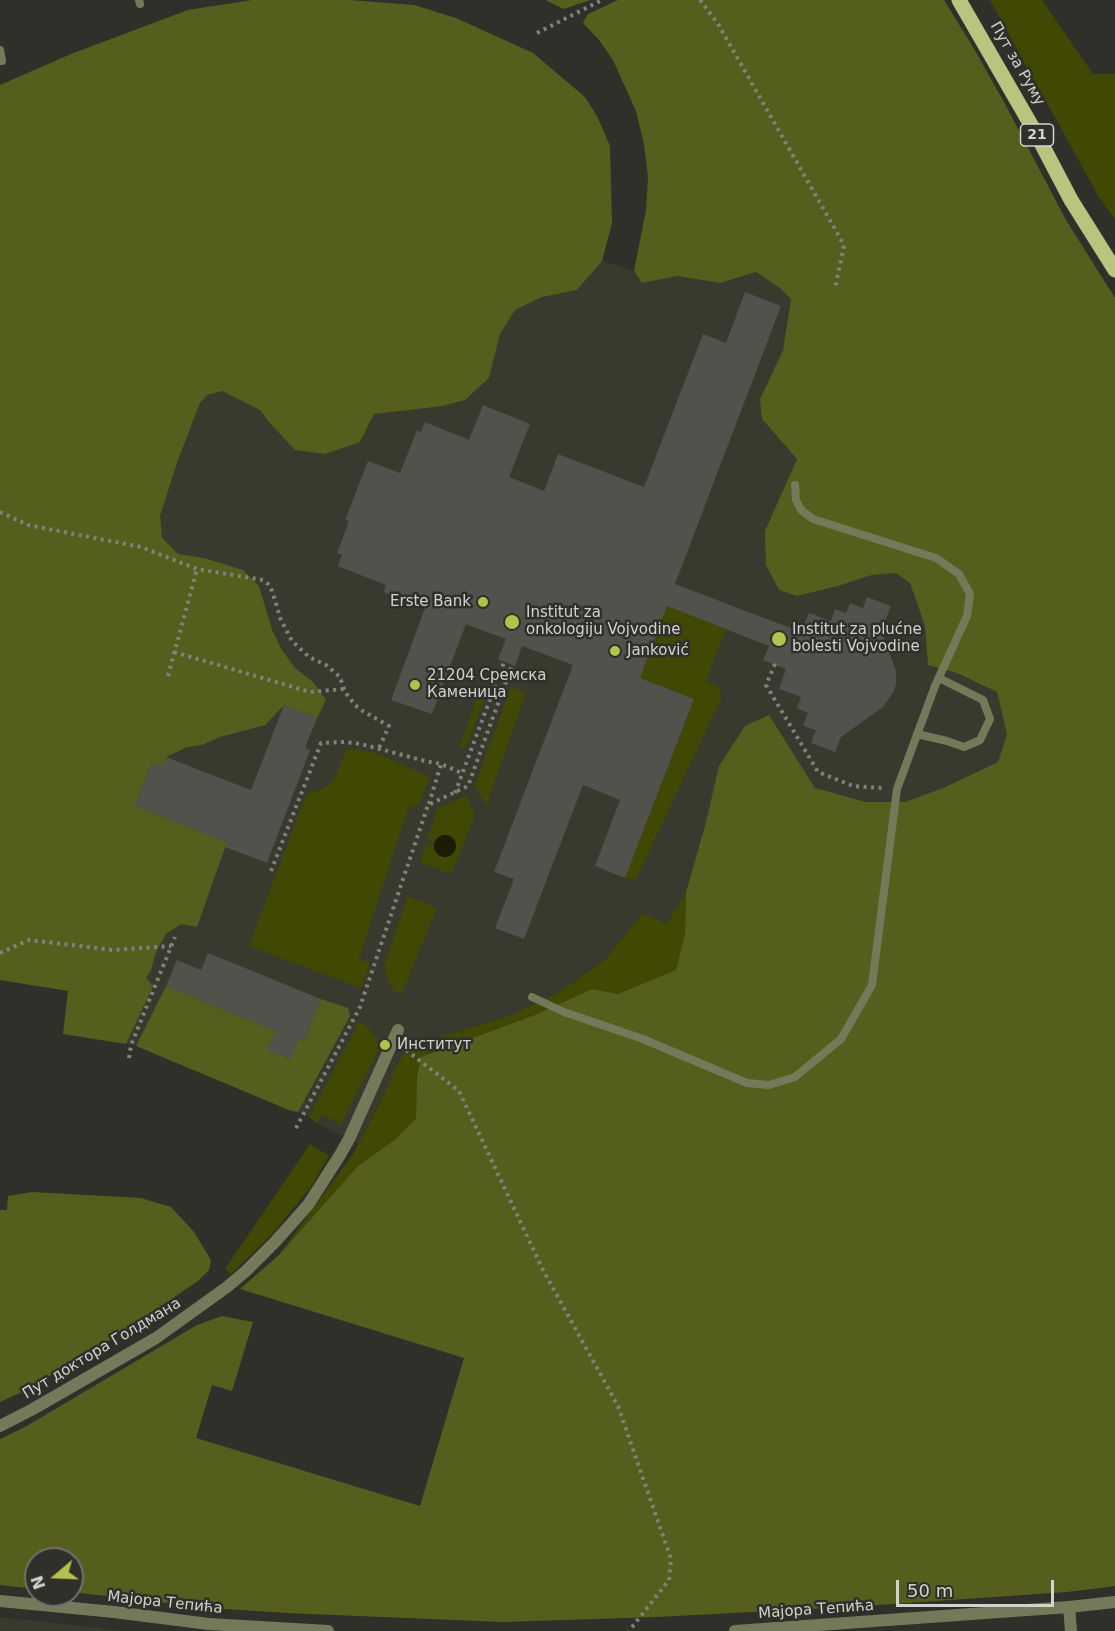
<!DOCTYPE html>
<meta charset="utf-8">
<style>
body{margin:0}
#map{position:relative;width:1115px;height:1631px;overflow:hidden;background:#2f302a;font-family:"DejaVu Sans",sans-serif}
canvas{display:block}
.north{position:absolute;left:24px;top:1547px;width:60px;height:60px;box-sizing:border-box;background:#2f302a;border:2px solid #70716c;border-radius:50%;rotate:251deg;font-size:16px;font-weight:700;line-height:24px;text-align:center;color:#d2d3cf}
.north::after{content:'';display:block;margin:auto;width:21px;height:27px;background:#b3c24b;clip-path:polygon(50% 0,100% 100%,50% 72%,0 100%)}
.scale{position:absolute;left:896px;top:1580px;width:158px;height:27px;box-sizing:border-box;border:3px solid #d2d3cf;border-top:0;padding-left:8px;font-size:18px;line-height:21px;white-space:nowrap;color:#d2d3cf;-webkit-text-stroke:4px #2f302a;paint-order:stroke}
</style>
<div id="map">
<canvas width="1115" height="1631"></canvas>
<div class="north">N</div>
<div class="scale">50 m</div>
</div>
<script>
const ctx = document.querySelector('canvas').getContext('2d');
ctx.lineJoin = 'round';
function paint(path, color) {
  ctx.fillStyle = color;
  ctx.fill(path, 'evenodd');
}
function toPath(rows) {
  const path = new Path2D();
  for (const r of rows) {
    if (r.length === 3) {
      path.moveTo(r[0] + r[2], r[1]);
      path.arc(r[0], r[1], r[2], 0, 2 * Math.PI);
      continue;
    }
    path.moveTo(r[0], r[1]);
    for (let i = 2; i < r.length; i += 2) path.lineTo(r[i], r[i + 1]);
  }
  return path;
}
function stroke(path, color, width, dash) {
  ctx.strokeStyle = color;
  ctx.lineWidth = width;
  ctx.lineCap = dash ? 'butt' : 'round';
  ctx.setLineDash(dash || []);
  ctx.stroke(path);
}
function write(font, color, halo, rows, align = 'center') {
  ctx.font = font + ' "DejaVu Sans",sans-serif';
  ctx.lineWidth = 5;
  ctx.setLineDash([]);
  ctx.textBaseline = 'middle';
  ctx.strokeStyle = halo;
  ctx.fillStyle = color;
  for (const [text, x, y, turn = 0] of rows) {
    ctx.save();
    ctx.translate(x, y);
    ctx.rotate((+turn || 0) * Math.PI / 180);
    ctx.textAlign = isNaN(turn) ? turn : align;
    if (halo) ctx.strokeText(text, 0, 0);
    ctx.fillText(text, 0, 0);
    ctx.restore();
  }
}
paint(toPath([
 [602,261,634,271,642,283,677,276,720,283,756,272,780,288,791,299,783,350,766,385,762,419,797,459,765,531,797,596,838,586,872,575,896,573,910,583,925,626,928,665,957,673,997,692,1007,734,998,762,943,788,905,802,866,802,815,788,769,715,706,822,686,892,667,924,643,913,605,960,559,992,509,1016,420,1043,404,1054,359,1144,316,1123,309,1117,289,1110,136,1046,63,1034,68,991,160,516,178,460,200,403,206,395,222,391,260,410,268,421,360,442,374,414,443,406,465,400,489,378,500,334,515,310,542,297,577,290],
 [0,1617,126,1631,0,1631]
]), '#383a2e');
paint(toPath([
 [990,0,1042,0,1093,74,1115,74,1115,219,1100,199],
 [667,606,726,629,706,681,715,684,719,688,721,699,635,881,625,878,694,699,640,678],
 [481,687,488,690,466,747,459,749],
 [511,687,526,693,486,805,475,785],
 [346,749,361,750,378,754,430,777,419,804,408,808,359,959,370,963,361,988,249,946,305,797,309,793,323,789,334,780],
 [466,796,475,816,451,874,420,862,426,843,434,846,434,848,442,857,449,856,456,846,453,839,448,836,443,835,436,839,434,842,427,839,438,808],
 [686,892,685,934,676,970,618,994,592,989,535,1015,421,1057,417,1076,416,1118,397,1138,357,1167,279,1255,353,1154,380,1103,394,1071,404,1054,420,1043,509,1016,559,992,605,960,643,913,667,924],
 [408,896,437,908,401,995,395,992,388,980,385,972,385,963],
 [359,1022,368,1027,377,1040,378,1051,341,1124,322,1114,316,1123,309,1117],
 [310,1144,329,1156,310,1188,273,1233,231,1274,225,1269]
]), '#414804');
paint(toPath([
 [252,0,350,0,414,5,456,18,533,53,585,97,597,116,610,146,612,223,602,261,577,290,542,297,515,310,500,334,489,378,465,400,443,406,374,414,360,442,325,454,295,450,268,421,260,410,222,391,207,395,200,403,178,460,160,516,162,538,178,554,204,558,243,570,259,586,272,630,282,650,294,667,314,683,326,700,317,718,284,705,265,725,220,737,202,745,187,747,166,757,163,766,152,762,135,806,227,842,197,927,181,924,166,934,156,952,151,970,146,978,153,986,126,1044,63,1034,68,991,0,980,0,85,71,54,188,10],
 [545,0,590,0,564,9],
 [618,0,944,0,973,47,1005,104,1066,220,1115,298,1115,1586,1067,1592,849,1607,656,1617,503,1622,287,1613,209,1608,72,1592,72,1559,36,1559,36,1589,0,1585,0,1439,25,1427,197,1325,222,1316,253,1322,232,1391,212,1385,196,1438,420,1506,464,1358,240,1289,279,1255,357,1167,397,1138,416,1118,417,1076,421,1057,535,1015,592,989,618,994,676,970,685,934,686,892,706,822,719,766,745,726,769,715,815,788,866,802,905,802,943,788,998,762,1007,734,997,692,957,673,928,665,925,626,910,583,896,573,872,575,838,586,797,596,779,590,766,565,765,531,797,459,762,419,760,399,783,350,791,299,780,288,756,272,720,283,677,276,642,283,634,271,646,210,648,177,644,144,636,111,613,60,599,40,583,23,588,14],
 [166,986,276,1031,268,1050,290,1059,299,1039,304,1041,321,999,348,1008,350,1016,298,1112,289,1110,136,1046],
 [32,1192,141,1198,171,1207,194,1232,211,1260,209,1270,198,1281,112,1339,22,1392,0,1402,0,1210,7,1210,8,1196]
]), '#565e1d');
paint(toPath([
 [445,846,11]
]), '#1a1d04');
paint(toPath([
 [745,292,781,306,675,584,801,632,809,613,831,621,835,609,846,613,850,603,863,608,867,597,891,606,881,631,896,671,896,684,894,691,883,707,841,737,835,752,811,743,816,730,803,726,808,713,797,708,801,697,779,689,786,669,763,660,769,646,667,606,640,678,694,699,625,878,595,866,620,800,583,785,524,939,495,928,514,879,494,872,573,665,522,646,515,666,507,663,498,659,506,639,466,624,432,714,391,700,425,608,384,592,386,585,338,566,342,555,337,553,349,521,345,520,368,461,400,473,417,430,421,432,425,422,469,440,483,405,530,424,509,477,544,491,558,454,644,487,703,334,726,343],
 [284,705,317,718,305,748,310,750,267,863,225,847,227,842,135,806,152,762,163,766,166,757,251,790],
 [208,953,321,999,304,1041,299,1039,291,1059,267,1050,276,1031,166,986,177,960,201,970]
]), '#51524b');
stroke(toPath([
 [700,0,718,24,844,245,835,289],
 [537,33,602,0],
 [0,512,28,525,141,547,197,569,263,580,268,584,272,591,281,620,292,641,309,657,326,665,340,677,345,692,355,705,361,710,389,726,379,748],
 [174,652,310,692,344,689],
 [775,664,766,685,818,772,853,786,883,788],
 [168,676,197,569],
 [455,793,504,662],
 [429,804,441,764],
 [271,871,321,743,345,742,361,744,425,761,441,764,462,773],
 [0,953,29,940,113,950,171,946],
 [406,1050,459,1091,543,1270,618,1406,671,1559,669,1580,629,1631],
 [129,1058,131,1045,175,937],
 [296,1128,360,1007,428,805,468,786,512,665]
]), '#81827d', 4, [3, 4.5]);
stroke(toPath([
 [139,0,140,4],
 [0,50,2,61],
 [917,734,947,741,964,747,980,740,990,719,983,700,939,678],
 [532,997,564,1012,643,1039,747,1083,769,1085,795,1077,841,1039,872,985,897,789,935,686,967,616,970,594,959,574,936,558,813,519,801,510,796,500,795,485]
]), '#747a59', 8);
stroke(toPath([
 [0,1426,33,1409,156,1338,227,1287,246,1271,275,1242,308,1205,340,1155,349,1139,398,1030],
 [0,1601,114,1612,209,1624,328,1631],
 [1069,1607,1071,1631],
 [735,1631,1069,1607,1115,1602]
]), '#747a59', 12);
stroke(toPath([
 [959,0,1038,137,1071,200,1115,270]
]), '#b9c47e', 15);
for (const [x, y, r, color] of [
 [483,602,6,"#b3c24b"],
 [512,622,8,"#b3c24b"],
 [779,639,8,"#b3c24b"],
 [615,651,6,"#b3c24b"],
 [415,685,6,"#b3c24b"],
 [385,1045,6,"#b3c24b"]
]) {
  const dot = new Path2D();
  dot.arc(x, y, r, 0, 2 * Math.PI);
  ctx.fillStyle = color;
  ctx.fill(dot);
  stroke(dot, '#2f302a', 2);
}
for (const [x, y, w] of [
 [1037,135,33]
]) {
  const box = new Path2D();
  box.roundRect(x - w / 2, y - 11, w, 22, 4.5);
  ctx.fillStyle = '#2f302a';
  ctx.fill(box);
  stroke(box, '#d2d3cf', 1.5);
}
write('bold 14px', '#d2d3cf', null, [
 ["21",1037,135]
]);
write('15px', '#d2d3cf', '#2f302a', [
 ["Пут за Руму",1017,64,60],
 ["Пут доктора Голдмана",102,1349,-31],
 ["Мајора Тепића",165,1603,6],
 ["Мајора Тепића",816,1610,-4]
]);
write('15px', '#d2d3cf', '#2f302a', [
 ["Erste Bank",471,602,"right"],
 ["Institut za",526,613],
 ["onkologiju Vojvodine",526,630],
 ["Institut za plućne",792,630],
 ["bolesti Vojvodine",792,647],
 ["Janković",627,651],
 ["21204 Сремска",427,676],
 ["Каменица",427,693],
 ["Институт",397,1045]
], 'left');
</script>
